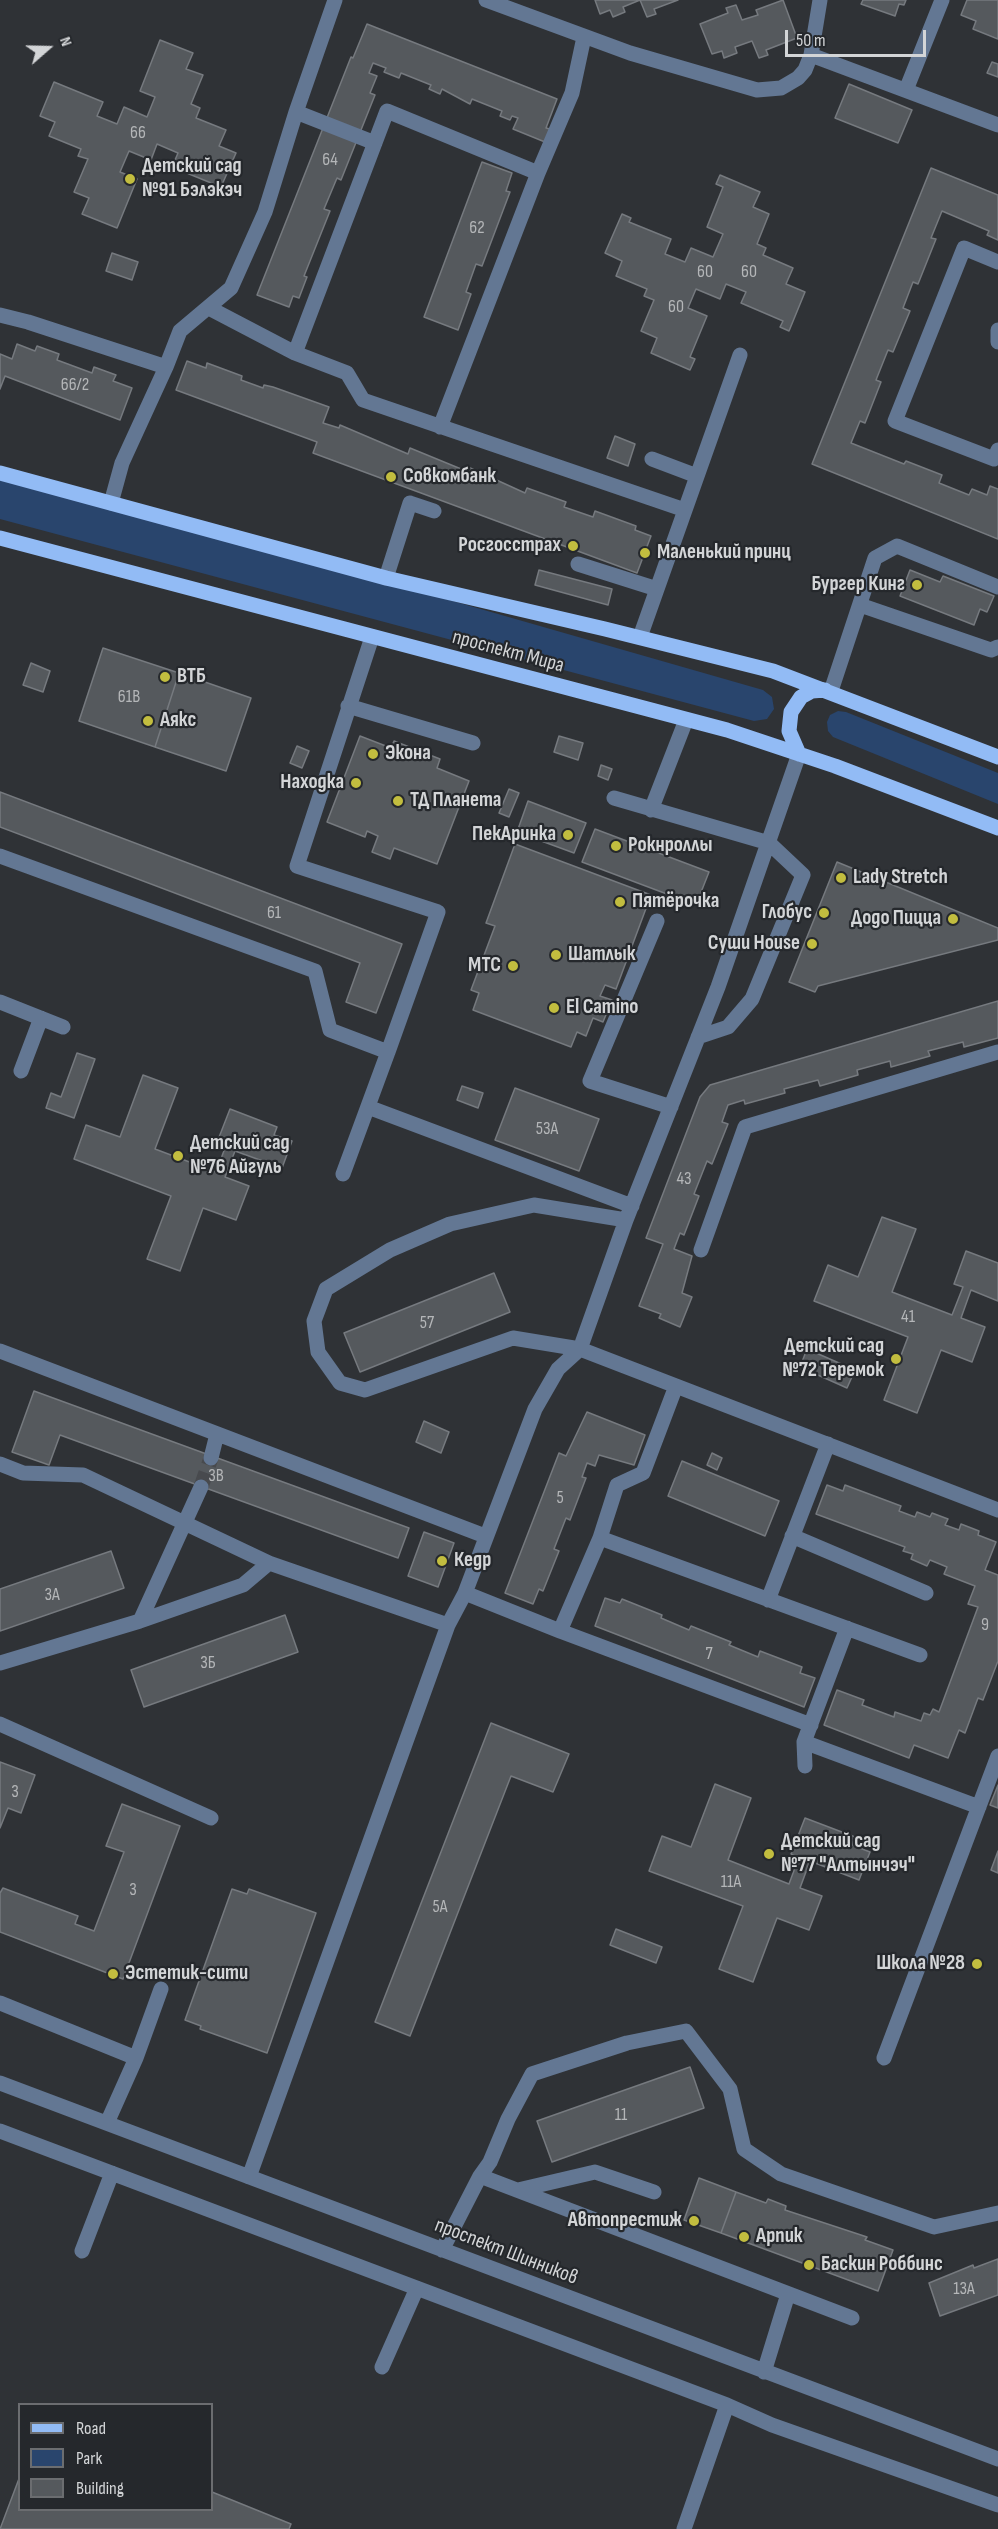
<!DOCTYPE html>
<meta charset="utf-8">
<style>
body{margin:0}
#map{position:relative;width:998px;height:2529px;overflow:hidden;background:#2f3236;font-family:"Sofia Sans Condensed",sans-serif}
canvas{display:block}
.legend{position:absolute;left:18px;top:2403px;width:195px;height:108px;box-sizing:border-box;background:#25282c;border:2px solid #6b6d70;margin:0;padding:8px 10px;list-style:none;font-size:18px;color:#d3d5d7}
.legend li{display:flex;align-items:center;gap:12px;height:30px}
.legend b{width:30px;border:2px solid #6b6d70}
.north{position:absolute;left:18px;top:18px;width:60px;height:60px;-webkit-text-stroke:4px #25282c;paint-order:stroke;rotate:70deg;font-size:16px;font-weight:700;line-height:24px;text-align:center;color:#d3d5d7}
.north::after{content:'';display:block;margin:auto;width:21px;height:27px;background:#d3d5d7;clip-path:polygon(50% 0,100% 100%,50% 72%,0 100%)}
.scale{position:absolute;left:785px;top:30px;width:141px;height:27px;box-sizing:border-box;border:3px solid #d3d5d7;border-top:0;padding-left:8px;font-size:18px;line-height:21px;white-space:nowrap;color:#d3d5d7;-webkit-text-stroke:4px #25282c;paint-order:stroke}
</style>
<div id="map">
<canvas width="998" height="2529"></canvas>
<ul class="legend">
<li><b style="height:8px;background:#92bbf5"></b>Road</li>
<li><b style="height:16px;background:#29456d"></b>Park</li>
<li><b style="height:16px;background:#55595d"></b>Building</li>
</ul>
<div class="north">N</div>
<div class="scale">50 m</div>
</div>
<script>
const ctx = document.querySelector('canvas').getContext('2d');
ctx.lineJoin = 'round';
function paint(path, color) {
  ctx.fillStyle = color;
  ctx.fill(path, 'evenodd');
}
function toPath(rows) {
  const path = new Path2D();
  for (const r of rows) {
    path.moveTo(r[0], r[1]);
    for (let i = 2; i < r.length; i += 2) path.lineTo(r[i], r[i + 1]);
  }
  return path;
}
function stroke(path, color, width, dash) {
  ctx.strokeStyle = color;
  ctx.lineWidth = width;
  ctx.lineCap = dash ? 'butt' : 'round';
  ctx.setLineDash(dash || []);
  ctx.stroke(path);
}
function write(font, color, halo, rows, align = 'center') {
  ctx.font = font + ' "Sofia Sans Condensed",sans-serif';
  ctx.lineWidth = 4.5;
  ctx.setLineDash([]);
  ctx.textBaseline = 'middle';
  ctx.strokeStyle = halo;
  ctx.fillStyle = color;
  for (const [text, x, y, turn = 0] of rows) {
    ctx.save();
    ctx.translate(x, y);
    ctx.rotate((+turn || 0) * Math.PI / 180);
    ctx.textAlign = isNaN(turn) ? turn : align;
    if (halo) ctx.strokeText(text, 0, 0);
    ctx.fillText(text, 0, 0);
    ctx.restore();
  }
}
paint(toPath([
 [0,478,111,503,763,690,772,697,774,709,767,719,754,721,0,519],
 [838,711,846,712,998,773,998,804,833,737,828,731,827,722,830,715]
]), '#29456d');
const building = toPath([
 [595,0,640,0,623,7,625,12,613,17,610,10,600,14,595,0],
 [640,0,678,0,654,9,656,14,647,17,640,0],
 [783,0,797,38,766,50,768,55,759,58,752,41,735,47,737,53,724,58,722,51,712,54,700,24,728,13,726,8,736,5,742,20,758,15,756,10,783,0],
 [863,0,906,0,904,5,899,4,895,16,861,4,863,0],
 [967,0,998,0,998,39,973,29,976,21,961,15,967,0],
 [367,24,557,99,546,128,550,129,545,142,513,129,518,118,512,116,510,120,500,116,502,111,472,99,470,104,442,89,440,94,429,89,431,85,401,73,399,78,384,72,386,68,373,63,369,73,377,76,370,93,375,95,341,180,337,178,324,209,330,211,304,276,307,277,299,298,293,296,289,307,257,295,351,57,353,58,367,24],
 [160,40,193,53,186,69,203,75,191,104,200,108,196,118,226,130,219,146,236,153,221,187,172,167,178,153,157,144,151,160,129,151,120,172,137,179,117,228,82,214,89,198,74,192,88,159,78,156,81,149,49,136,55,122,40,116,54,82,103,102,97,116,117,124,124,107,147,117,155,97,140,91,160,40],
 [992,62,998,64,998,77,987,73,992,62],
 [849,84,912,110,898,143,835,118,849,84],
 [482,162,512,173,506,191,510,192,482,266,476,264,466,292,471,294,458,330,424,317,482,162],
 [931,168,998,195,998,240,987,235,989,231,942,211,931,238,936,239,918,284,913,282,903,308,910,311,893,352,888,350,876,380,881,382,865,423,860,421,851,443,904,464,906,461,942,475,939,483,969,495,972,489,987,495,990,486,998,489,998,539,812,464,931,168],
 [720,175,760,192,753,207,769,214,757,244,766,248,763,255,793,268,786,284,805,292,789,331,780,327,783,321,741,303,746,292,726,284,720,299,696,289,688,308,707,316,690,357,695,359,690,370,651,353,657,338,641,331,654,300,644,296,647,289,616,276,622,261,605,253,622,214,631,218,629,222,671,239,665,254,685,262,691,248,713,257,723,234,707,227,723,187,716,184,720,175],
 [112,253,138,262,132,280,106,271,112,253],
 [17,344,35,351,37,346,59,354,57,360,92,373,94,367,116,375,113,381,132,388,120,420,5,376,0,389,0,354,12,359,17,344],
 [187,361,206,368,207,363,242,376,241,380,263,388,264,385,273,387,329,407,323,423,339,428,340,425,408,454,410,448,466,471,468,467,525,493,527,488,566,502,564,507,593,517,595,511,636,526,635,530,651,536,637,573,313,453,317,442,176,390,187,361],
 [615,436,635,444,628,466,607,458,615,436],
 [539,570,612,589,608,605,535,585,539,570],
 [910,570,940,582,943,576,994,596,987,612,980,609,974,625,900,596,910,570],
 [103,648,179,673,155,747,79,721,103,648],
 [31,663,50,671,43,692,23,685,31,663],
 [179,673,251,698,226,771,155,747,179,673],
 [360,736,391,748,394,741,440,759,437,768,469,781,437,864,394,848,390,859,372,852,378,836,367,831,365,837,327,822,360,736],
 [559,736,583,743,578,760,554,752,559,736],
 [297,746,309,751,302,768,290,763,297,746],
 [601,765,612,769,608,780,598,776,601,765],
 [509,789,519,793,509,817,499,813,509,789],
 [0,792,402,944,376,1013,346,1002,360,963,0,827,0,792],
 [528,801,586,823,574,853,517,832,528,801],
 [595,829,709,872,696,905,582,862,595,829],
 [515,844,651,895,616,989,605,985,600,996,612,1000,603,1022,593,1018,586,1036,577,1032,571,1047,473,1010,479,993,471,990,495,926,486,923,515,844],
 [837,862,998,928,998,940,818,986,815,992,789,982,837,862],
 [998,1001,998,1038,964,1047,963,1042,928,1051,930,1056,891,1067,890,1061,857,1070,858,1075,820,1086,818,1080,784,1089,785,1093,745,1104,744,1100,728,1105,722,1122,728,1124,712,1164,707,1161,694,1194,699,1196,684,1235,680,1233,674,1249,692,1256,682,1293,692,1297,680,1327,659,1318,661,1314,639,1306,663,1244,646,1238,700,1097,710,1085,998,1001],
 [77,1053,95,1059,74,1118,46,1108,51,1093,61,1097,77,1053],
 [143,1075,178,1088,155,1149,216,1172,225,1148,216,1145,230,1109,277,1127,274,1135,292,1141,282,1168,235,1151,225,1177,249,1186,236,1220,203,1208,180,1271,147,1259,171,1196,74,1159,86,1125,120,1137,143,1075],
 [462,1086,483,1093,478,1108,457,1100,462,1086],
 [515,1088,599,1119,579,1171,495,1140,515,1088],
 [882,1217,916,1229,892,1292,952,1315,963,1287,954,1284,966,1251,998,1263,998,1301,971,1290,961,1318,985,1327,972,1362,941,1350,917,1413,884,1400,908,1337,814,1301,828,1265,858,1277,882,1217],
 [494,1273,510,1312,360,1372,344,1333,494,1273],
 [807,1349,855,1370,847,1388,800,1367,807,1349],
 [34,1391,409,1528,398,1558,60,1435,49,1465,12,1452,34,1391],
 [587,1412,645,1435,634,1465,599,1455,595,1466,587,1463,582,1477,586,1478,570,1520,566,1518,554,1549,559,1551,543,1591,539,1589,533,1604,505,1593,559,1453,566,1456,587,1412],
 [424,1421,449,1432,441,1453,416,1442,424,1421],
 [712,1453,722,1458,717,1470,707,1465,712,1453],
 [682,1461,779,1501,765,1536,668,1496,682,1461],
 [827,1485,843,1491,845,1485,901,1506,899,1511,915,1517,917,1512,930,1517,932,1513,948,1519,945,1525,959,1530,961,1524,979,1531,978,1535,996,1542,985,1570,998,1575,998,1661,983,1700,978,1698,965,1733,959,1730,948,1758,914,1745,909,1758,824,1725,837,1690,864,1700,862,1705,894,1717,895,1712,921,1721,924,1713,930,1715,933,1709,939,1712,978,1607,968,1604,975,1586,944,1574,947,1567,930,1560,927,1566,911,1559,913,1554,903,1551,905,1547,816,1514,827,1485],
 [424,1532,454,1543,438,1587,408,1576,424,1532],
 [111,1551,124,1588,0,1631,0,1589,111,1551],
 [605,1598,620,1603,622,1599,662,1615,661,1618,689,1630,691,1626,731,1642,729,1645,758,1657,760,1651,802,1667,800,1673,815,1678,804,1707,595,1626,605,1598],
 [285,1615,298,1652,144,1707,131,1670,285,1615],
 [491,1723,569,1754,553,1792,511,1776,410,2036,375,2022,491,1723],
 [0,1762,35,1775,21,1813,8,1808,0,1828,0,1762],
 [715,1784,751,1798,728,1860,789,1884,799,1857,791,1854,805,1818,855,1837,852,1845,870,1852,859,1880,810,1861,800,1888,822,1896,809,1930,777,1918,753,1982,719,1969,743,1906,649,1871,662,1836,691,1847,715,1784],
 [998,1785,998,1808,990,1805,998,1785],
 [122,1804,180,1826,123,1979,0,1932,0,1893,3,1888,78,1916,75,1924,94,1931,124,1852,106,1846,122,1804],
 [998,1851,998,1873,991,1870,998,1851],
 [232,1889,247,1894,249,1889,316,1913,267,2053,200,2029,201,2026,185,2020,232,1889],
 [616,1929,662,1947,656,1963,610,1945,616,1929],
 [690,2067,704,2108,552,2162,537,2121,690,2067],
 [699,2178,736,2192,721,2233,684,2220,699,2178],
 [736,2192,766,2203,768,2199,786,2206,785,2210,867,2237,865,2240,893,2250,878,2291,721,2233,736,2192],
 [998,2259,998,2295,940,2316,929,2283,973,2265,974,2268,998,2259],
 [20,2476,20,2510,212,2510,212,2492,291,2524,289,2529,0,2529,20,2476]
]);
paint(building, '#55595d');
stroke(building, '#767a7f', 1.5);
stroke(toPath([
 [201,1487,211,1458]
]), '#484a4e', 15, [15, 8]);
stroke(toPath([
 [486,0,630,53,757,90,781,88,798,78,805,70,811,55,820,0],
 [811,55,998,125],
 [906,90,942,0],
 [296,112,375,143],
 [538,173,572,93,584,37],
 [998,262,964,248,895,421,994,459,998,450],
 [209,308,295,353,347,373,363,400,685,510],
 [0,315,28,322,166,367],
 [998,330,998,342],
 [295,353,387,111,538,173,440,427],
 [652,459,697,476],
 [111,503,122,463,166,367,180,331,231,288,265,212,296,112,335,0],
 [578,564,657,589],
 [386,578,410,503,434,511],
 [860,605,991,650,998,647],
 [640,637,740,355],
 [831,691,875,558,897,546,998,587],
 [348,706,473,743],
 [614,798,769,843,803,875,752,999,728,1027,698,1037],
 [651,810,686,720],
 [0,856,315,971,330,1030,388,1052,438,912,297,866,372,637],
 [657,921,590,1081,671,1107],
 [0,1002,63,1027],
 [21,1071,41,1018],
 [368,1107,632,1206],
 [343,1174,388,1052],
 [626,1220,534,1205,450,1224,390,1250,326,1289,314,1321,318,1352,340,1383,365,1390,513,1338,580,1349,998,1510],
 [701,1250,745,1127,998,1052],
 [0,1351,485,1536],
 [211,1458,217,1434],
 [0,1464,23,1473,83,1475,269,1563,448,1625],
 [792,1536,926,1593],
 [600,1538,920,1655],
 [465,1593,560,1631,600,1538,617,1485,643,1473,676,1386],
 [768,1600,828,1444],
 [140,1621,201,1487],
 [847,1628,804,1742,979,1807],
 [560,1631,811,1725],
 [0,1663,140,1621,243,1585,269,1563],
 [0,1724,211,1818],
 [804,1742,805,1766],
 [0,2003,136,2058],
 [884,2058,998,1756],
 [0,2083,998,2459],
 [107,2123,136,2058,161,1989],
 [0,2131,727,2405,772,2425,998,2505],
 [480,2176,852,2318],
 [249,2177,448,1625,465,1593,535,1409,558,1369,580,1349,626,1220,718,987,799,754],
 [518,2190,595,2172,654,2192],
 [442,2250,480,2176,490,2162,508,2119,532,2074,627,2043,686,2031,730,2089,744,2149,781,2174,934,2227,998,2213],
 [82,2251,112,2173],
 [382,2367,417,2288],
 [764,2372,788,2294],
 [684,2529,727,2405]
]), '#637793', 15);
stroke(toPath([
 [0,473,386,578,605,629,773,671,998,757],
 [0,538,727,730,835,766,998,828],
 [799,754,789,731,791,712,801,697,812,691,825,690]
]), '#92bbf5', 15);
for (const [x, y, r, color] of [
 [130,179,6,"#c2bd3f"],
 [391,477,6,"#c2bd3f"],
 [573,546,6,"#c2bd3f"],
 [645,553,6,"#c2bd3f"],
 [917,585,6,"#c2bd3f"],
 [165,677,6,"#c2bd3f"],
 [148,721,6,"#c2bd3f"],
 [373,754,6,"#c2bd3f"],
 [356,783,6,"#c2bd3f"],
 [398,801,6,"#c2bd3f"],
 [568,835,6,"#c2bd3f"],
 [616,846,6,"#c2bd3f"],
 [841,878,6,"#c2bd3f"],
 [620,902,6,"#c2bd3f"],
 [824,913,6,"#c2bd3f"],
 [953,919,6,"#c2bd3f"],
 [812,944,6,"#c2bd3f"],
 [556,955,6,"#c2bd3f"],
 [513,966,6,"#c2bd3f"],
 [554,1008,6,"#c2bd3f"],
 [178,1156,6,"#c2bd3f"],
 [896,1359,6,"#c2bd3f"],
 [442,1561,6,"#c2bd3f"],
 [769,1854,6,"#c2bd3f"],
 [977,1964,6,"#c2bd3f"],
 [113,1974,6,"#c2bd3f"],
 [694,2221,6,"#c2bd3f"],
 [744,2237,6,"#c2bd3f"],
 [809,2265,6,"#c2bd3f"]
]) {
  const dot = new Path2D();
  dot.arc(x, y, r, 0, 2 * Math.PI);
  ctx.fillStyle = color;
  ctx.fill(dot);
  stroke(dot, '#25282c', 2);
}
write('18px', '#b4b6b8', null, [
 ["66",138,133],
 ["64",330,160],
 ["62",477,228],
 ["60",705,272],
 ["60",749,272],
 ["60",676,307],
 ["66/2",75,385],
 ["61В",129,697],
 ["61",274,913],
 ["53А",547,1129],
 ["43",684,1179],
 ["41",908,1317],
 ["57",427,1323],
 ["3В",216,1476],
 ["5",560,1498],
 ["3А",52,1595],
 ["9",985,1625],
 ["7",709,1654],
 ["3Б",208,1663],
 ["3",15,1792],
 ["11А",731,1882],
 ["3",133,1890],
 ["5А",440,1907],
 ["11",621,2115],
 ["13А",964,2289]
]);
write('bold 21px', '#d3d5d7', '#25282c', [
 ["Детский сад",142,167],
 ["№91 Бэлэкэч",142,191],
 ["Совкомбанк",403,477],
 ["Росгосстрах",561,546,"right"],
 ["Маленький принц",657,553],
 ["Бургер Кинг",905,585,"right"],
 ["ВТБ",177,677],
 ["Аякс",160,721],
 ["Экона",385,754],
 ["Находка",344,783,"right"],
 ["ТД Планета",410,801],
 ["ПекАринка",556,835,"right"],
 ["Рокнроллы",628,846],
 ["Lady Stretch",853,878],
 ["Пятёрочка",632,902],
 ["Глобус",812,913,"right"],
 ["Додо Пицца",941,919,"right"],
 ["Суши House",800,944,"right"],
 ["Шатлык",568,955],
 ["МТС",501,966,"right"],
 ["El Camino",566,1008],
 ["Детский сад",190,1144],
 ["№76 Айгуль",190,1168],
 ["Детский сад",884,1347,"right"],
 ["№72 Теремок",884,1371,"right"],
 ["Кедр",454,1561],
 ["Детский сад",781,1842],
 ["№77 \"Алтынчэч\"",781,1866],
 ["Школа №28",965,1964,"right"],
 ["Эстетик-сити",125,1974],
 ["Автопрестиж",682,2221,"right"],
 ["Арпик",756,2237],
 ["Баскин Роббинс",821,2265]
], 'left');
write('21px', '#d3d5d7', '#25282c', [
 ["проспект Мира",508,652,15],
 ["проспект Шинников",506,2252,21]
]);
</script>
